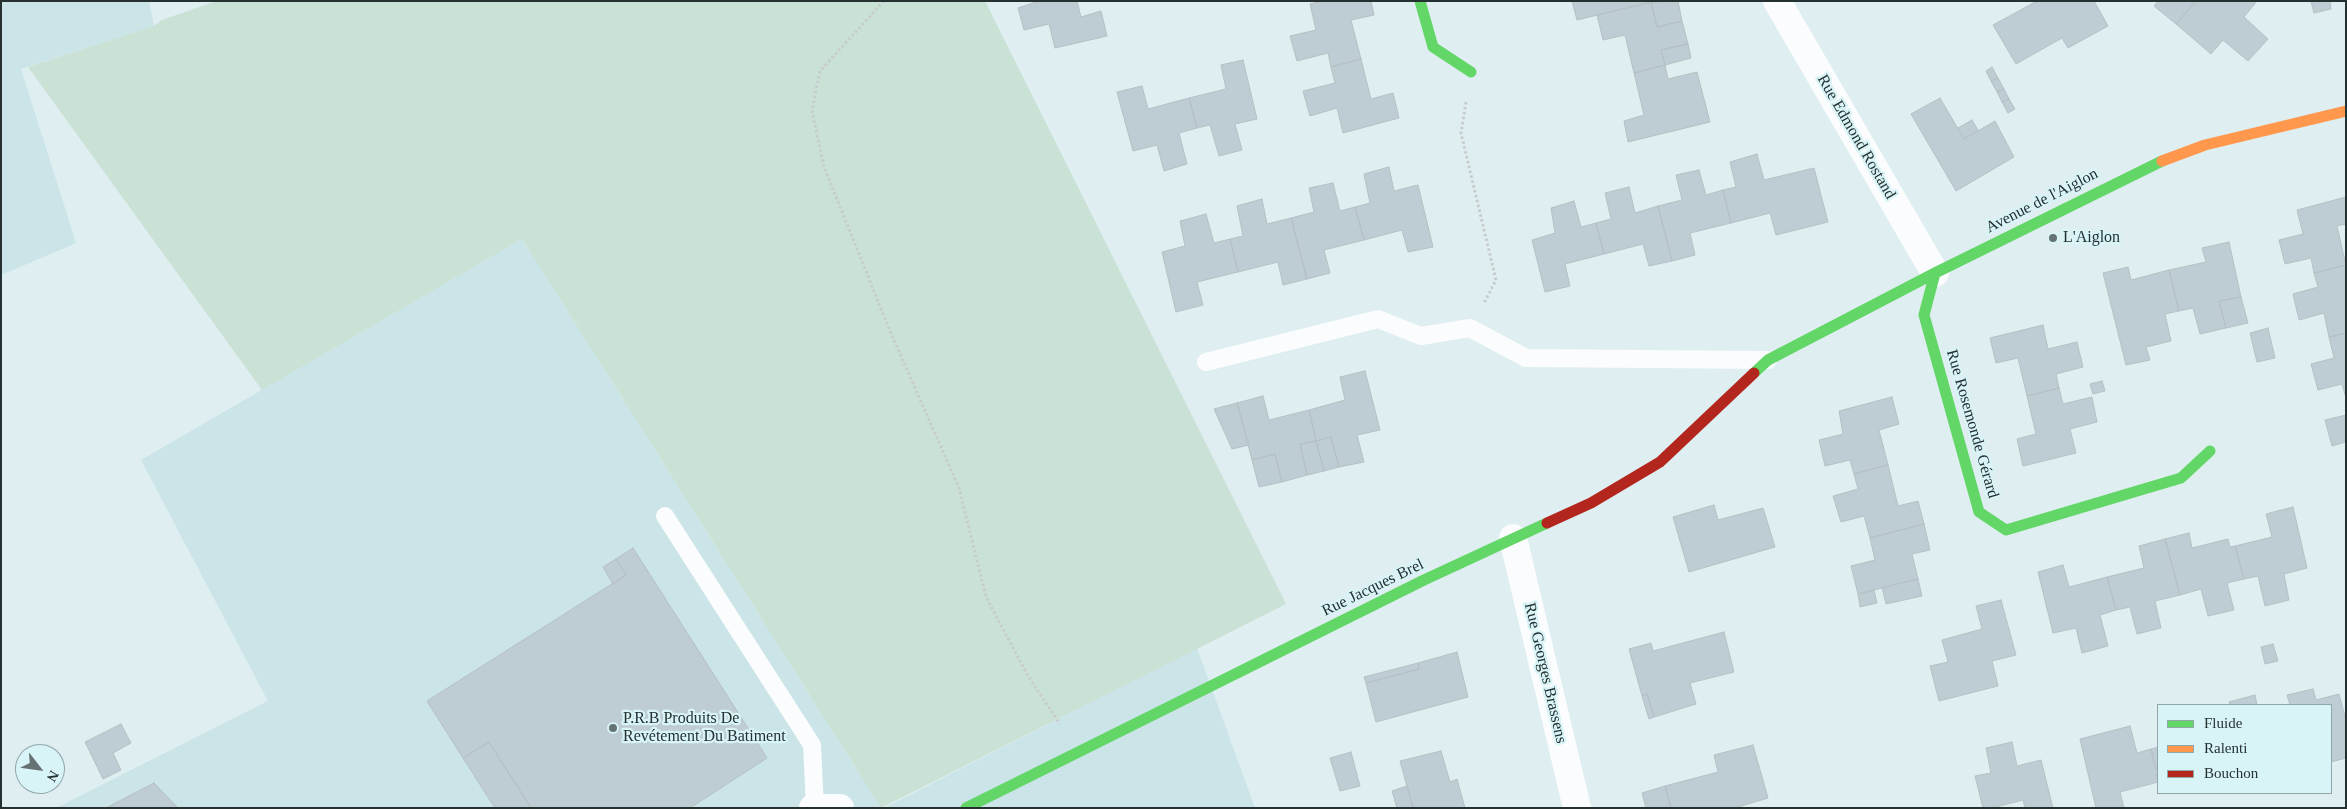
<!DOCTYPE html>
<meta charset="utf-8">
<style>
body{margin:0}
#map{position:relative;width:2347px;height:809px;overflow:hidden;background:#dfeef0;font-family:Georgia,serif}
canvas{display:block}
.frame{position:absolute;inset:0;border:2px solid #253031;pointer-events:none}
.legend{position:absolute;left:2157px;top:704px;width:175px;height:90px;box-sizing:border-box;background:#d8f4f7;border:1px solid #90a6a8;margin:0;padding:6px 9px;list-style:none;font-size:15px;color:#253031}
.legend li{display:flex;align-items:center;gap:10px;height:25px}
.legend b{width:25px;border:1px solid #90a6a8}
.north{position:absolute;left:15px;top:744px;width:50px;height:50px;box-sizing:border-box;background:#d8f4f7;border:1px solid #90a6a8;border-radius:50%;rotate:120deg;font-size:14px;font-weight:700;line-height:20px;text-align:center;color:#253031}
.north::after{content:'';display:block;margin:auto;width:18px;height:22px;background:#667274;clip-path:polygon(50% 0,100% 100%,50% 72%,0 100%)}
</style>
<div id="map">
<canvas width="2347" height="809"></canvas>
<div class="frame"></div>
<ul class="legend">
<li><b style="height:6px;background:#63d668"></b>Fluide</li>
<li><b style="height:6px;background:#ff974d"></b>Ralenti</li>
<li><b style="height:6px;background:#b3261e"></b>Bouchon</li>
</ul>
<div class="north">N</div>
</div>
<script>
const ctx = document.querySelector('canvas').getContext('2d');
ctx.lineJoin = 'round';
function paint(path, color) {
  ctx.fillStyle = color;
  ctx.fill(path, 'evenodd');
}
function toPath(rows) {
  const path = new Path2D();
  for (const r of rows) {
    path.moveTo(r[0], r[1]);
    for (let i = 2; i < r.length; i += 2) path.lineTo(r[i], r[i + 1]);
  }
  return path;
}
function stroke(path, color, width, dash) {
  ctx.strokeStyle = color;
  ctx.lineWidth = width;
  ctx.lineCap = dash ? 'butt' : 'round';
  ctx.setLineDash(dash || []);
  ctx.stroke(path);
}
function write(font, color, halo, rows, align = 'center') {
  ctx.font = font + ' Georgia,serif';
  ctx.lineWidth = 4.5;
  ctx.setLineDash([]);
  ctx.textBaseline = 'middle';
  ctx.strokeStyle = halo;
  ctx.fillStyle = color;
  for (const [text, x, y, turn = 0] of rows) {
    ctx.save();
    ctx.translate(x, y);
    ctx.rotate((+turn || 0) * Math.PI / 180);
    ctx.textAlign = isNaN(turn) ? turn : align;
    if (halo) ctx.strokeText(text, 0, 0);
    ctx.fillText(text, 0, 0);
    ctx.restore();
  }
}
paint(toPath([
 [1,1,149,1,154,26,21,69,76,243,1,275],
 [522,239,881,808,56,808,268,701,141,460],
 [1197,648,1255,808,884,808]
]), '#cae4e7');
paint(toPath([
 [217,1,985,1,1286,604,881,808,522,239,262,390,28,67,154,26,162,20]
]), '#cae1d6');
const building = toPath([
 [1039,1,1077,1,1081,17,1101,11,1107,36,1055,48,1049,24,1024,30,1018,8,1039,1],
 [1321,1,1371,1,1374,15,1351,20,1361,59,1331,67,1328,53,1297,61,1290,36,1316,30,1310,4,1321,1],
 [1572,1,1652,1,1652,2,1577,20,1572,1],
 [1678,1,1682,21,1657,27,1651,2,1678,1],
 [2037,1,2094,1,2108,26,2068,48,2062,38,2016,64,1993,25,2037,1],
 [2158,1,2196,1,2176,24,2154,6,2158,1],
 [2196,1,2257,1,2244,17,2268,39,2248,61,2223,40,2211,54,2176,24,2196,1],
 [2311,1,2330,1,2331,9,2314,13,2311,1],
 [1651,2,1657,27,1682,21,1688,44,1661,50,1665,65,1634,73,1625,35,1603,40,1597,15,1651,2],
 [1688,44,1691,58,1665,65,1661,50,1688,44],
 [1361,59,1371,99,1393,93,1399,118,1343,133,1337,108,1310,116,1303,91,1335,83,1331,67,1361,59],
 [1243,60,1257,119,1235,124,1242,150,1219,156,1210,125,1197,128,1189,98,1226,89,1221,65,1243,60],
 [1665,65,1668,79,1697,72,1710,122,1628,142,1624,121,1644,115,1634,73,1665,65],
 [1992,67,1998,78,1991,81,1986,71,1992,67],
 [1998,78,2004,89,1997,92,1991,81,1998,78],
 [1142,86,1148,109,1189,98,1197,128,1179,133,1187,164,1164,171,1157,145,1133,151,1117,92,1142,86],
 [2004,89,2009,99,2002,102,1997,92,2004,89],
 [1940,98,1964,139,1995,121,2014,157,1956,191,1911,114,1940,98],
 [2009,99,2015,109,2008,113,2002,102,2009,99],
 [1972,120,1978,130,1964,139,1958,128,1972,120],
 [1757,154,1764,180,1814,168,1828,222,1776,235,1770,213,1731,223,1723,190,1736,187,1730,162,1757,154],
 [1389,167,1394,191,1418,185,1433,247,1408,252,1402,230,1364,240,1355,207,1370,203,1364,174,1389,167],
 [1699,170,1706,195,1723,190,1731,223,1690,233,1695,255,1672,261,1658,206,1682,200,1676,175,1699,170],
 [1333,183,1340,211,1355,207,1364,240,1324,250,1330,273,1307,279,1291,218,1314,212,1309,188,1333,183],
 [1629,187,1635,213,1658,206,1672,261,1649,266,1643,244,1604,254,1596,223,1611,219,1605,193,1629,187],
 [2346,197,2346,224,2337,226,2346,265,2314,273,2311,258,2285,264,2279,240,2303,234,2297,210,2346,197],
 [1262,199,1267,224,1291,218,1307,279,1283,285,1278,262,1238,272,1230,239,1243,236,1237,206,1262,199],
 [1574,201,1581,227,1596,223,1604,254,1565,264,1570,286,1545,292,1532,240,1555,233,1551,208,1574,201],
 [1206,214,1214,243,1230,239,1238,272,1197,282,1203,305,1176,312,1162,252,1185,246,1180,221,1206,214],
 [2229,242,2241,297,2219,301,2226,328,2200,334,2193,308,2179,311,2169,270,2206,262,2202,248,2229,242],
 [2346,265,2346,333,2329,337,2324,313,2299,320,2293,294,2318,287,2314,273,2346,265],
 [2128,267,2131,280,2169,270,2179,311,2165,314,2171,341,2146,347,2150,360,2126,365,2103,273,2128,267],
 [2241,297,2248,323,2226,328,2219,301,2241,297],
 [2043,325,2048,349,2077,342,2083,367,2056,374,2059,388,2027,396,2018,358,1996,363,1990,338,2043,325],
 [2268,328,2275,358,2257,362,2250,333,2268,328],
 [2346,333,2346,398,2342,384,2318,390,2311,364,2334,358,2329,337,2346,333],
 [1365,371,1380,430,1357,435,1364,462,1339,467,1331,437,1316,441,1309,410,1345,400,1340,377,1365,371],
 [2102,381,2105,391,2093,394,2090,384,2102,381],
 [2059,388,2063,404,2092,397,2097,422,2070,429,2076,453,2023,466,2017,439,2036,434,2027,396,2059,388],
 [1263,396,1269,420,1309,410,1316,441,1300,444,1307,475,1282,482,1275,454,1252,460,1237,403,1263,396],
 [1892,397,1899,424,1879,430,1888,465,1854,474,1850,460,1825,466,1819,440,1843,434,1839,411,1892,397],
 [1237,403,1249,445,1232,449,1214,409,1237,403],
 [2346,415,2346,442,2332,446,2325,420,2346,415],
 [1331,437,1339,467,1324,471,1316,441,1331,437],
 [1316,441,1324,471,1307,475,1300,444,1316,441],
 [1275,454,1282,482,1259,487,1252,460,1275,454],
 [1888,465,1898,506,1918,501,1924,524,1870,538,1864,516,1841,522,1833,496,1858,489,1854,474,1888,465],
 [1714,505,1718,520,1763,508,1775,547,1689,572,1673,517,1714,505],
 [2293,507,2307,568,2284,574,2289,600,2265,606,2258,576,2244,579,2235,546,2272,537,2266,514,2293,507],
 [1924,524,1930,550,1912,554,1918,579,1858,594,1851,566,1875,560,1870,538,1924,524],
 [2189,533,2192,548,2228,539,2230,547,2235,546,2244,579,2227,583,2234,610,2208,616,2201,589,2180,595,2165,539,2189,533],
 [2165,539,2180,595,2155,601,2161,628,2137,634,2130,607,2116,610,2107,577,2144,568,2139,546,2165,539],
 [633,548,767,758,690,808,531,808,489,742,463,758,427,701,626,575,616,559,633,548],
 [616,559,626,575,613,584,603,567,616,559],
 [2063,565,2069,587,2107,577,2116,610,2100,615,2108,646,2082,653,2076,628,2053,633,2038,572,2063,565],
 [1918,579,1922,596,1886,604,1882,587,1918,579],
 [1874,590,1877,603,1860,607,1858,594,1874,590],
 [2001,600,2016,655,1992,661,1998,686,1939,701,1930,666,1948,662,1942,640,1982,629,1976,606,2001,600],
 [1724,632,1734,672,1690,683,1696,704,1654,717,1647,694,1642,696,1629,649,1651,643,1653,651,1724,632],
 [2273,644,2278,661,2265,664,2261,647,2273,644],
 [1457,652,1468,697,1376,722,1366,683,1419,669,1418,663,1457,652],
 [1418,663,1419,669,1366,683,1364,677,1418,663],
 [2313,689,2316,700,2339,694,2346,720,2346,758,2331,762,2331,705,2290,705,2287,695,2313,689],
 [1647,694,1654,717,1649,719,1642,696,1647,694],
 [2255,695,2257,705,2230,705,2229,702,2255,695],
 [121,724,131,743,113,753,121,770,103,779,85,742,121,724],
 [2130,726,2137,753,2151,749,2158,782,2120,792,2124,808,2096,808,2080,739,2130,726],
 [489,742,531,808,495,808,463,758,489,742],
 [2012,742,2017,766,2041,760,2053,808,2025,808,2023,800,1992,808,1983,808,1975,776,1991,773,1986,748,2012,742],
 [1753,745,1768,798,1735,808,1671,808,1665,786,1718,772,1714,755,1753,745],
 [2158,747,2158,775,2151,749,2158,747],
 [1441,751,1450,782,1457,779,1465,808,1413,808,1400,761,1441,751],
 [1351,752,1360,786,1340,791,1330,758,1351,752],
 [154,783,178,808,106,808,154,783],
 [1407,786,1413,808,1397,808,1392,791,1407,786],
 [1665,786,1671,808,1646,808,1642,793,1665,786]
]);
paint(building, '#bdcdd3');
stroke(building, '#b6c0c3', 1);
stroke(toPath([
 [884,1,820,71,812,111,824,167,890,331,959,488,986,597,1028,676,1060,724],
 [1466,102,1461,133,1496,280,1484,303]
]), '#c7cccd', 3, [2.5, 2.5]);
stroke(toPath([
 [1206,362,1378,319,1421,336,1470,328,1526,358,1768,360],
 [665,516,812,745,815,807]
]), '#fafcfd', 18);
stroke(toPath([
 [1777,1,1935,273],
 [1513,538,1577,808],
 [813,808,840,808]
]), '#fafcfd', 28);
stroke(toPath([
 [1420,1,1433,47,1471,72],
 [1935,273,1924,315,1979,512,2006,530,2181,478,2210,451],
 [1754,373,1768,360,1935,273,2162,161],
 [966,808,1424,580,1547,523]
]), '#63d668', 11);
stroke(toPath([
 [2162,161,2205,145,2346,111]
]), '#ff974d', 11);
stroke(toPath([
 [1547,523,1591,503,1660,462,1754,373]
]), '#b3261e', 11);
for (const [x, y, r, color] of [
 [2053,238,5,"#667274"],
 [613,728,5,"#667274"]
]) {
  const dot = new Path2D();
  dot.arc(x, y, r, 0, 2 * Math.PI);
  ctx.fillStyle = color;
  ctx.fill(dot);
  stroke(dot, '#d8f4f7', 2);
}
write('16px', '#253031', '#d8f4f7', [
 ["Rue Edmond Rostand",1856,137,60],
 ["Avenue de l'Aiglon",2042,201,-27],
 ["Rue Rosemonde Gérard",1972,424,74],
 ["Rue Jacques Brel",1373,588,-26],
 ["Rue Georges Brassens",1545,673,77]
]);
write('16px', '#253031', '#d8f4f7', [
 ["L'Aiglon",2063,238],
 ["P.R.B Produits De",623,719],
 ["Revétement Du Batiment",623,737]
], 'left');
</script>
